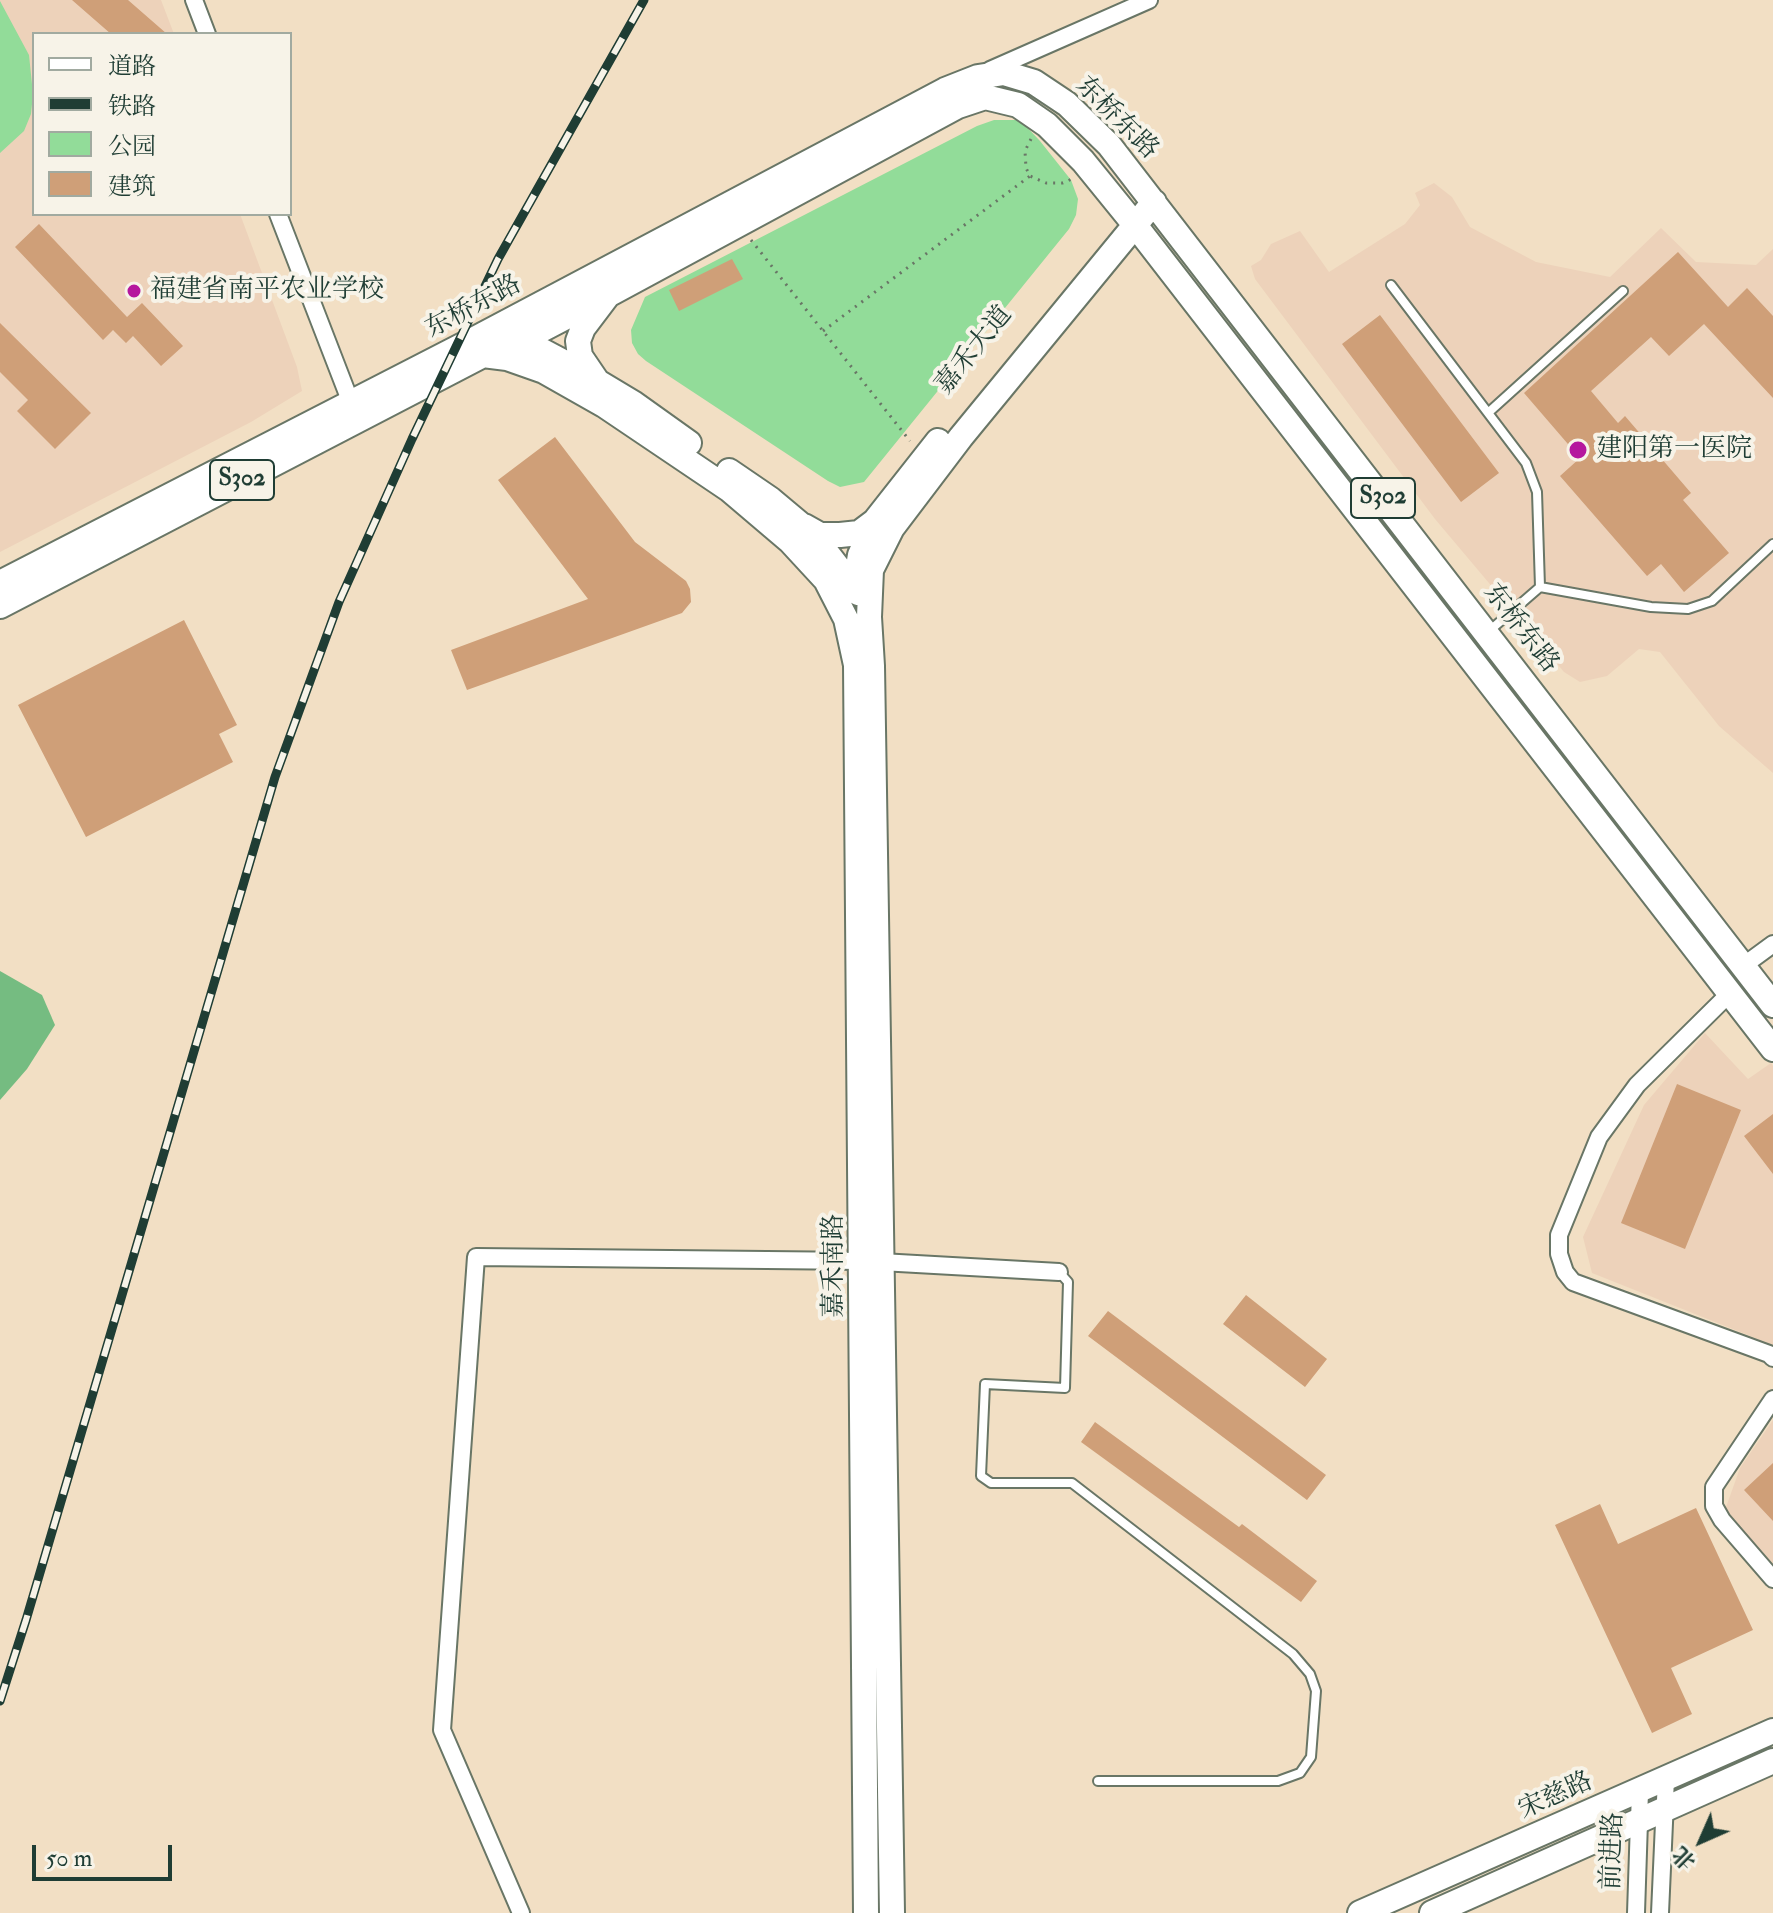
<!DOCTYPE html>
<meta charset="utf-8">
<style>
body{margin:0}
#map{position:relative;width:1773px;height:1913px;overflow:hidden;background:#f2dfc4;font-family:"IM FELL Double Pica","Noto Serif SC",serif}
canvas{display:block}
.legend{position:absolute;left:32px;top:32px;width:260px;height:184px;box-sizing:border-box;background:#f7f3e8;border:2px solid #a1aaa0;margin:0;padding:10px 14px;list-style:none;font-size:24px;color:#1f3d34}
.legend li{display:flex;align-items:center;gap:16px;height:40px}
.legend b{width:40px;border:2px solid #a1aaa0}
.north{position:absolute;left:1661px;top:1801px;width:80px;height:80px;-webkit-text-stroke:6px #f7f3e8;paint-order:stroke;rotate:225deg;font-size:22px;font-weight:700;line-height:32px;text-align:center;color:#1f3d34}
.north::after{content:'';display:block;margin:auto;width:28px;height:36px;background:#1f3d34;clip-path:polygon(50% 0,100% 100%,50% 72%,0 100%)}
.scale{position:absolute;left:32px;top:1845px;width:140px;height:36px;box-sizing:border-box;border:4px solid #1f3d34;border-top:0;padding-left:10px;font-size:24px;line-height:28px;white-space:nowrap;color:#1f3d34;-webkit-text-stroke:6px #f7f3e8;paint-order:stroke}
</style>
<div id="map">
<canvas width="1773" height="1913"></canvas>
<ul class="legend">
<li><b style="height:10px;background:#fff"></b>道路</li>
<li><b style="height:10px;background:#1f3d34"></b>铁路</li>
<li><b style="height:22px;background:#92dc99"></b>公园</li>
<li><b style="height:22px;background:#cf9f78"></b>建筑</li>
</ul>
<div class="north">北</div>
<div class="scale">50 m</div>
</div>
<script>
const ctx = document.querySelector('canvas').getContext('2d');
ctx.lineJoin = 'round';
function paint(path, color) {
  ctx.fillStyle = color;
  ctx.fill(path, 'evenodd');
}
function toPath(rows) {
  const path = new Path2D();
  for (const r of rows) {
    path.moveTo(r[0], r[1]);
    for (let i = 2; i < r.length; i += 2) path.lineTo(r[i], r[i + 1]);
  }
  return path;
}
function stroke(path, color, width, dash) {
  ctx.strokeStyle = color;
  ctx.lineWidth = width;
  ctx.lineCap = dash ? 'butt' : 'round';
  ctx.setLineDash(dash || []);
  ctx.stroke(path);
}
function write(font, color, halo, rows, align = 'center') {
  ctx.font = font + ' "IM FELL Double Pica","Noto Serif SC",serif';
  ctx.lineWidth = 8;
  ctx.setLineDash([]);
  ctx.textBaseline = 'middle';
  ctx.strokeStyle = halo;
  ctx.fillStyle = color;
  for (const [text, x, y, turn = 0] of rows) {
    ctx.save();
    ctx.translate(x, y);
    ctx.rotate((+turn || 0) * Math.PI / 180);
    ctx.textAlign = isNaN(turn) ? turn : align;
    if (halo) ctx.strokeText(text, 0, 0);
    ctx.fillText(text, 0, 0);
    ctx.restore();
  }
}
paint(toPath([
 [0,0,161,0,174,34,34,34,34,214,240,214,297,367,302,391,251,422,0,552],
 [1434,183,1452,197,1470,227,1536,262,1610,277,1661,228,1696,262,1756,265,1773,249,1773,773,1719,726,1660,652,1639,649,1607,676,1580,682,1564,672,1435,519,1255,279,1251,266,1261,260,1271,244,1300,231,1329,272,1405,224,1420,205,1415,193],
 [1705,1033,1748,1079,1771,1063,1773,1066,1773,1345,1592,1273,1583,1237,1644,1105],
 [1773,1420,1773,1564,1725,1510,1740,1468]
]), '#edd2ba');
paint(toPath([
 [0,1,29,55,33,94,31,114,24,131,0,153],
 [994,120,1020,120,1040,141,1071,180,1078,199,1076,215,1069,229,864,482,840,487,828,481,646,361,638,354,632,343,631,330,645,297,977,126]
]), '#92dc99');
paint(toPath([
 [0,971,42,995,55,1025,27,1069,0,1100]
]), '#75bc81');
paint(toPath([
 [72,0,128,0,167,34,111,34],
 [39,224,127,317,142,303,183,346,161,366,133,336,126,343,113,330,103,340,15,247],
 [1678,252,1728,307,1747,288,1773,316,1773,398,1704,324,1669,356,1651,337,1591,391,1618,423,1625,416,1691,493,1683,500,1729,553,1684,592,1661,564,1647,576,1560,476,1580,458,1524,393],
 [732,259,743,279,679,311,669,290],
 [1380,315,1499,473,1461,502,1342,344],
 [0,323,91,413,55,449,17,411,28,400,0,372],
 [555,437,635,542,686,581,690,589,691,602,682,613,467,690,451,650,588,599,498,480],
 [184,620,237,725,219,734,233,762,86,837,18,705],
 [1677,1084,1741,1110,1685,1249,1621,1223],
 [1773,1114,1773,1174,1744,1136],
 [1246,1295,1327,1359,1305,1387,1223,1324],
 [1108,1311,1326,1475,1307,1500,1088,1336],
 [1095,1422,1239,1527,1242,1524,1317,1581,1301,1602,1081,1442],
 [1773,1463,1773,1521,1744,1490],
 [1600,1504,1618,1544,1696,1508,1753,1630,1671,1668,1692,1714,1652,1733,1555,1525]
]), '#cf9f78');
const lane = toPath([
 [1391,285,1526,463,1537,492,1540,587],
 [1489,412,1623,291],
 [1488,632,1540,587,1651,607,1688,609,1712,601,1773,544],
 [1059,1272,1068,1282,1065,1388,985,1384,981,1476,991,1483,1072,1483,1293,1654,1310,1674,1316,1691,1311,1757,1300,1773,1278,1781,1098,1781]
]);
const street = toPath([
 [194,0,207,34],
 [990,70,1149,0],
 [278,214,351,403],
 [1743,966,1773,944],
 [1730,993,1637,1085,1599,1137,1559,1235,1559,1254,1565,1272,1573,1282,1769,1354,1773,1358],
 [1773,1399,1714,1487,1714,1506,1722,1520,1773,1579],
 [521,1913,442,1730,476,1257,863,1261,1059,1272],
 [1636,1913,1640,1791],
 [1660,1913,1666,1778]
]);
const primary = toPath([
 [510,340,539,349,573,367,633,403,689,443],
 [483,355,507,358,544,371,604,405,730,490,790,541,826,580,846,619,856,665,866,1913],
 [597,381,580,356,578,341,583,328,608,295,958,106,985,97,1018,105,1047,125,1083,161,1135,225,1773,1049],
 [729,471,770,499,813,535,858,593],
 [804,526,820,535,840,535,859,533,875,521],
 [856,579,860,555,875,521,938,441],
 [0,583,473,340,945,90,978,77,1004,73,1034,82,1067,104,1109,145,1773,1005],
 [0,606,483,355,518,342,602,298],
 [892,1913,872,666,869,617,871,570,892,528,961,437,1154,202],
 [1360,1913,1773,1731],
 [1432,1913,1773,1761]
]);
stroke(lane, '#697666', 12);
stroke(street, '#697666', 20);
stroke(primary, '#697666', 28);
stroke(toPath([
 [1031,139,1025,151,1026,168,1030,176,1046,183,1063,183,1072,179],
 [751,240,910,441],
 [823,331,1030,176]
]), '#697666', 3, [2, 6]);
stroke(lane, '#fff', 8);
stroke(street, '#fff', 16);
stroke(primary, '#fff', 24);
const rail = toPath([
 [0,1701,26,1620,275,777,339,602,412,439,498,259,644,0]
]);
stroke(rail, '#1f3d34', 9);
stroke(rail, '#f7f3e8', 6, [18]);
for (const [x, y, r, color] of [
 [134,291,8,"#b5179e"],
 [1578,450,10,"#b5179e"]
]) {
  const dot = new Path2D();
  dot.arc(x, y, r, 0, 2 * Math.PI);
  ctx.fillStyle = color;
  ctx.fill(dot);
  stroke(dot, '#f7f3e8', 3);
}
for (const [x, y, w] of [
 [242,480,64],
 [1383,498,64]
]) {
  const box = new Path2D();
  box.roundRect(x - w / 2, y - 20, w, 40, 6);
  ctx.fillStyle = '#f7f3e8';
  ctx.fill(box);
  stroke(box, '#1f3d34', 2);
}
write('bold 24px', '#1f3d34', null, [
 ["S302",242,480],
 ["S302",1383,498]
]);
write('26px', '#1f3d34', '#f7f3e8', [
 ["东桥东路",1116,119,45],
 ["东桥东路",474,308,-28],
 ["嘉禾大道",975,351,-51],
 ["东桥东路",1520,629,52],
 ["嘉禾南路",835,1266,-90],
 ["宋慈路",1556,1797,-24],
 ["前进路",1614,1851,-88]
]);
write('26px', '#1f3d34', '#f7f3e8', [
 ["福建省南平农业学校",150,291],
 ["建阳第一医院",1596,450]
], 'left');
</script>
